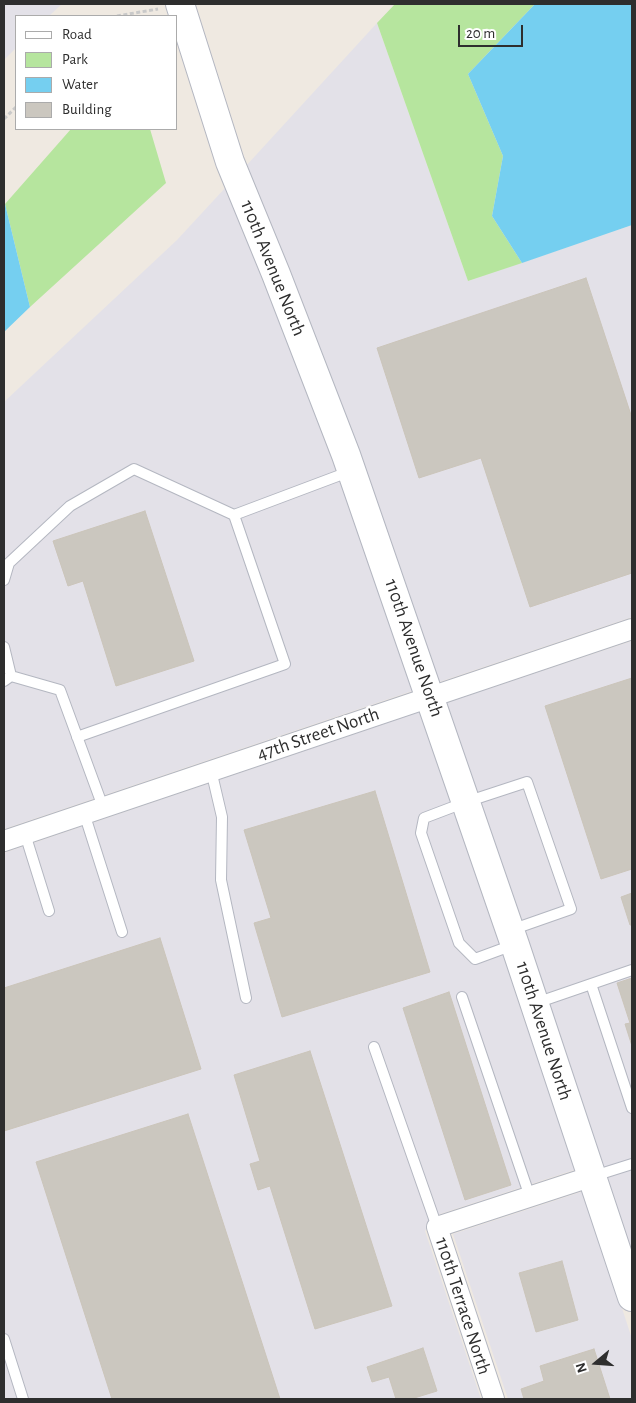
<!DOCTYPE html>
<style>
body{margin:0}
#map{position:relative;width:636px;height:1403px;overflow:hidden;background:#efe9e1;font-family:"Alegreya Sans",sans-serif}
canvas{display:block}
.frame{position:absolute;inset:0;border:5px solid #2e2e2e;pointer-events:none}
.legend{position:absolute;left:15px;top:15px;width:162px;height:115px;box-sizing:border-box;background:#fff;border:1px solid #ababab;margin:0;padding:6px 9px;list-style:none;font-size:15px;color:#2e2e2e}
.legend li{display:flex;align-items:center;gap:10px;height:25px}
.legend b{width:25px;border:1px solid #ababab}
.north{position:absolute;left:571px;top:1338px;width:50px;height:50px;-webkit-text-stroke:4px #fff;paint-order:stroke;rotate:252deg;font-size:14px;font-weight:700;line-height:20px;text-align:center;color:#2e2e2e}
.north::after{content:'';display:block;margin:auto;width:18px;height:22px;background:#2e2e2e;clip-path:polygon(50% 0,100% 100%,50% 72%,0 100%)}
.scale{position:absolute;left:458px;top:25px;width:65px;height:22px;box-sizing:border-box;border:2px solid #2e2e2e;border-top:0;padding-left:6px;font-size:15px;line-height:18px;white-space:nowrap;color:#2e2e2e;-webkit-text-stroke:4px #fff;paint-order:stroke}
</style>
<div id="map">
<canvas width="636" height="1403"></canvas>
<div class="frame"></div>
<ul class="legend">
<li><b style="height:6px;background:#fff"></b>Road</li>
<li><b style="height:14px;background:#b6e59e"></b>Park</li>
<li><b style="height:14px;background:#75cff0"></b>Water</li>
<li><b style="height:14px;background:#cbc7bf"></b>Building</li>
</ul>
<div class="north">N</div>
<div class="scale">20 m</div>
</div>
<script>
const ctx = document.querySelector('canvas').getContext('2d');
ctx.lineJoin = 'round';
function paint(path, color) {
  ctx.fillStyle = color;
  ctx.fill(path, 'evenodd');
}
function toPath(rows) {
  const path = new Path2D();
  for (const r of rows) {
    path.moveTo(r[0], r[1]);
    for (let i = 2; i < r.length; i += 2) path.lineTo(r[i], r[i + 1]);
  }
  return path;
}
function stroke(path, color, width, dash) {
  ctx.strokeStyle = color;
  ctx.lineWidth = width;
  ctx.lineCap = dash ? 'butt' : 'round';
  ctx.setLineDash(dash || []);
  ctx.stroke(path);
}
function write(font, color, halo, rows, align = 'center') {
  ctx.font = font + ' "Alegreya Sans",sans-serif';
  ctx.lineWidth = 5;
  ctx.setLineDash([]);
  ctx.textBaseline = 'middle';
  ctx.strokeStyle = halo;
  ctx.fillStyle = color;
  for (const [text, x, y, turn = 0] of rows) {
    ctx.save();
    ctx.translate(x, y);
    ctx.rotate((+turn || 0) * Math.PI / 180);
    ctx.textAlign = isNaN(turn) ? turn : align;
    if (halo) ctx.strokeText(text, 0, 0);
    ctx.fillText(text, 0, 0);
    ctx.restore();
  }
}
paint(toPath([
 [4,4,62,4,49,16,16,16,16,48,4,60],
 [377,23,468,281,632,225,632,617,439,682,358,451,245,167],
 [226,187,264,279,335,459,415,690,4,829,4,402,177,240],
 [632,641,632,1256,602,1161,446,703],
 [422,711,577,1169,434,1216,425,1231,481,1399,4,1399,4,853],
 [584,1191,632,1339,632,1399,508,1399,453,1234]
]), '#e3e1e8');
paint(toPath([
 [395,4,535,4,468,74,503,156,492,216,522,263,468,281,377,23],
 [71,129,150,129,166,183,30,307,5,204]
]), '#b6e59e');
paint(toPath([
 [535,4,632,4,632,225,522,263,492,216,503,156,468,74],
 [5,204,30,307,4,332,4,205]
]), '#75cff0');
const building = toPath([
 [586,278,632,418,632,573,530,607,481,458,419,478,377,348,586,278],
 [145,511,194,661,116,686,83,581,68,586,53,541,145,511],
 [632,678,632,869,601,879,545,706,632,678],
 [375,791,430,972,282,1017,254,923,271,918,244,830,375,791],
 [632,893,632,925,630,925,621,897,632,893],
 [160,938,201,1069,4,1131,4,988,160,938],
 [632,978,632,1046,625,1024,630,1023,617,983,632,978],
 [449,992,511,1185,465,1200,403,1008,449,992],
 [310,1051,392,1306,315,1329,270,1186,258,1190,250,1164,260,1161,234,1075,310,1051],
 [188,1114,280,1399,112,1399,36,1162,188,1114],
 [562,1261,578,1320,536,1332,519,1273,562,1261],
 [423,1348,437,1391,411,1399,396,1399,389,1377,372,1382,367,1367,423,1348],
 [594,1349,610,1399,524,1399,521,1389,544,1381,540,1366,594,1349]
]);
paint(building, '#cbc7bf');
stroke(building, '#cbc5ba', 1);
const lane = toPath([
 [4,580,9,563,70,506,134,469,234,515],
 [4,647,11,676],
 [4,681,11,676,60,690,103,807],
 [77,737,285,664,234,515,351,471],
 [211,770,222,817,221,880,246,998],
 [84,813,122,932],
 [25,834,49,911],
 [511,930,571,909,527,782,466,802,424,818,421,833,459,943,475,959,513,945],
 [591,984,632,1108],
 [462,997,530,1197],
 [536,1003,632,970],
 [374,1047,437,1227],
 [594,1176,632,1164],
 [4,1339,23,1399]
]);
const street = toPath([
 [4,841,632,629],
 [494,1399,437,1227,593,1176]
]);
const secondary = toPath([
 [180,4,230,162,276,274,346,455,515,945,632,1297]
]);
stroke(lane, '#b4b7c1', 12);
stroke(street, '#b4b7c1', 22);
stroke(secondary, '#b4b7c1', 30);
stroke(toPath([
 [117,16,158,9],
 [4,119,16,107]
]), '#c9c9c9', 3, [4, 2.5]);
stroke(lane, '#fff', 10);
stroke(street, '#fff', 20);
stroke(secondary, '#fff', 28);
write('19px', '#2e2e2e', '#fff', [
 ["110th Avenue North",273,268,68],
 ["110th Avenue North",414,648,71],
 ["47th Street North",318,734,-19],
 ["110th Avenue North",544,1031,72],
 ["110th Terrace North",463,1306,72]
]);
</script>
